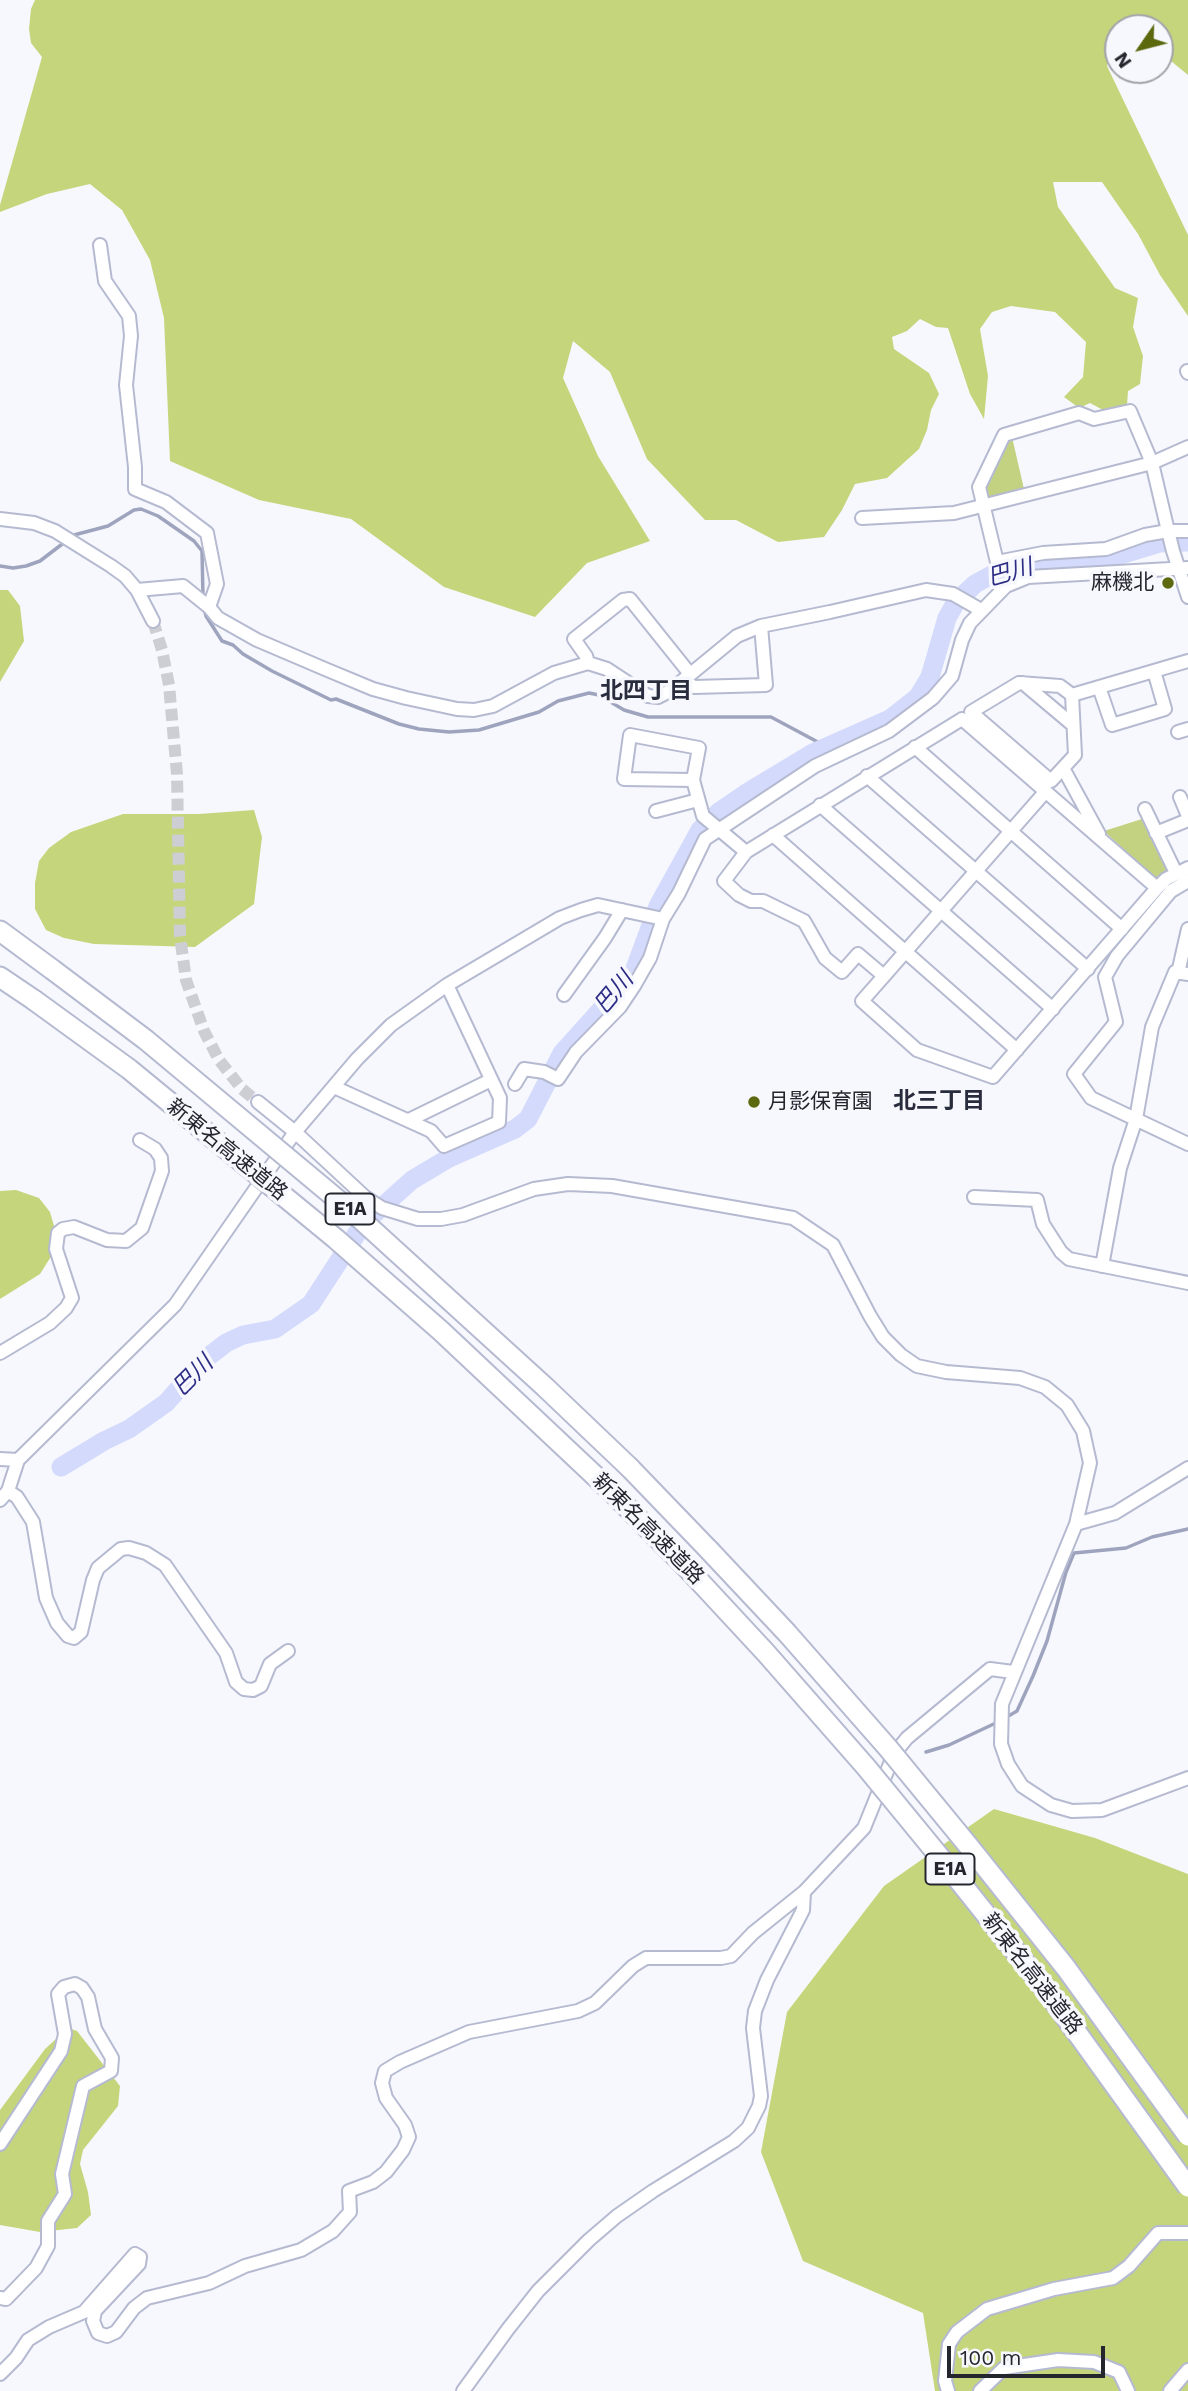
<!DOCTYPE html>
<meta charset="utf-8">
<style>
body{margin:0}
#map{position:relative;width:1188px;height:2391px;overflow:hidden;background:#f7f8fd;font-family:"Work Sans",sans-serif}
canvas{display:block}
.north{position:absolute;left:1104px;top:14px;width:70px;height:70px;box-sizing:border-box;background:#f7f8fd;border:2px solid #a3a4aa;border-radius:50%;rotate:235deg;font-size:19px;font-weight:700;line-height:28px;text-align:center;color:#24262e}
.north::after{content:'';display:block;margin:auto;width:24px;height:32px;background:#5c690f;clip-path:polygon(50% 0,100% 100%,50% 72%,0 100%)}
.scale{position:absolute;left:947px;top:2346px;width:158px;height:32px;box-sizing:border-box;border:4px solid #24262e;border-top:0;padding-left:9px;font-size:21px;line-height:24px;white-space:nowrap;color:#24262e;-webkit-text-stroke:5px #f7f8fd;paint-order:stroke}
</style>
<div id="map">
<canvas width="1188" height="2391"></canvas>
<div class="north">N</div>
<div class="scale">100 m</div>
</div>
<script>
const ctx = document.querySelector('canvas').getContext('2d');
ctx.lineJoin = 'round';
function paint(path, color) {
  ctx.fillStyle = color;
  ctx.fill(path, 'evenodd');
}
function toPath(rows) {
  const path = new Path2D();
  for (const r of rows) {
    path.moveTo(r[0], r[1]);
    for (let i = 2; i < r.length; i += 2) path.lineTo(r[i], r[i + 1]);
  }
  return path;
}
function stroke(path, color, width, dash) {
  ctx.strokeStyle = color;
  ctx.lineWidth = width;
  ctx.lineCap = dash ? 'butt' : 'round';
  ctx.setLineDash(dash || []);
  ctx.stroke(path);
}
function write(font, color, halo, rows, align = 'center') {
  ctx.font = font + ' "Work Sans","Noto Sans JP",sans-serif';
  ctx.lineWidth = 7;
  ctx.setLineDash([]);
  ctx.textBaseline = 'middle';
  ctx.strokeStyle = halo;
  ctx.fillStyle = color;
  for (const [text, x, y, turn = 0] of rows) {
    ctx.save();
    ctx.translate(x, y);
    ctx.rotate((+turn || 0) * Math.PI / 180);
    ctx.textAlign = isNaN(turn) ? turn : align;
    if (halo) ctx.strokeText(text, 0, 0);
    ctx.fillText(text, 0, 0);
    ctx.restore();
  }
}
paint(toPath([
 [1012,437,1024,489,986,499,984,488,1006,439],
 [1145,818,1169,870,1156,879,1104,831]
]), '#c2d280');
paint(toPath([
 [35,0,1188,0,1188,75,1160,52,1160,28,1118,28,1118,47,1114,47,1107,66,1188,235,1188,316,1160,275,1138,234,1102,182,1053,182,1058,207,1115,288,1138,298,1133,327,1143,356,1140,384,1128,391,1127,405,1103,410,1090,403,1079,408,1064,397,1083,377,1086,342,1055,312,1011,306,992,312,980,329,988,376,984,419,970,394,948,328,936,327,920,319,907,331,892,337,894,349,929,373,939,394,931,410,927,430,919,449,887,478,855,484,842,510,824,537,778,542,736,520,705,520,647,459,610,372,573,341,563,378,598,456,650,541,587,563,535,617,444,587,351,519,259,500,170,461,164,318,150,260,122,210,90,184,47,194,0,212,0,205,42,57,31,43,29,29,31,9],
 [0,590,8,590,20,606,24,641,0,682],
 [254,810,262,837,254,904,195,947,94,944,64,938,46,930,35,909,35,883,39,861,49,848,71,832,123,814,199,814],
 [16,1190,39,1198,50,1212,57,1236,52,1255,40,1274,0,1299,0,1191],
 [994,1809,1095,1838,1188,1874,1188,2391,935,2391,923,2313,803,2261,761,2152,787,2012,884,1886],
 [68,2028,77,2031,120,2086,118,2106,83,2150,80,2164,88,2192,91,2215,77,2228,40,2232,0,2225,0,2110,45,2049]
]), '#c4d57c');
stroke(toPath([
 [0,566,13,568,26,566,40,561,74,535,108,526,134,510,141,509,158,516,194,541,202,551,203,597],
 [204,608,206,616,222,641,233,645,243,654,272,671,331,700,336,699,399,724,419,729,449,732,479,730,539,712,558,701,589,693,599,695,624,710,648,717,771,717,829,748],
 [1005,1718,1017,1711,1033,1676,1047,1641,1066,1572,1074,1553,1126,1548,1152,1537,1188,1529],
 [926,1752,949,1745,998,1722]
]), '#9fa4be', 3.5);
stroke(toPath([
 [61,1467,104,1441,129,1429,166,1403,204,1360,226,1343,243,1335,275,1329,311,1304,363,1224,412,1180,449,1158,515,1129,528,1119,562,1053,633,974,658,906,700,830,720,811,745,794,813,753,890,719,918,697,930,677,947,618,956,602,975,584,995,573,1044,563,1101,561,1160,543,1188,542]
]), '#d4dafc', 19);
stroke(toPath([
 [153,621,162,650,169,685,177,774,180,936,186,980,204,1031,219,1060,242,1089,258,1102]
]), '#cdced4', 12, [12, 6]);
const minor = toPath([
 [100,245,105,281,129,316,131,336,126,385,135,467,135,489,166,502,207,533,217,584,209,607],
 [1187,371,1188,373],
 [862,518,954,513,1152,463,1188,447],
 [0,519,34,523,55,531,111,566,125,576,137,590,153,621],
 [1188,531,1168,531,1145,535,1106,549,1043,553,997,562,979,487,1004,435,1079,413,1094,419,1130,411,1152,463,1168,531,1173,551,1188,597],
 [137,590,183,586,209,607,218,618,257,640,325,669,373,689,406,698,457,709,474,710,493,706,554,673,588,663,607,669,648,696,658,697,670,691,737,636,761,626,830,612,926,590,953,594,981,610],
 [588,663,586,656,574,639,623,600,630,599,690,674],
 [683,680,694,687,766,685,761,626],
 [1019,683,1060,686,1072,695,1075,755,1051,781,971,712,1019,683],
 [1023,683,1073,725],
 [1099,687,1112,725,1165,709,1154,671],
 [1072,695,1188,661],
 [962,719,1157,888,993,1077,917,1050,862,1001,884,976,858,954,842,972,825,958,804,921,763,901,751,901,739,895,724,881,746,852,962,719],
 [1178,732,1188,729],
 [915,747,1122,929],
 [1063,768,1099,834],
 [867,776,1088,969],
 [693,780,624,779,630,735,699,748,693,780,703,816,746,852],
 [1180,797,1188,816],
 [820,805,1053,1009],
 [1145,809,1176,873],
 [656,811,698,800],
 [1156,833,1188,820],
 [773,835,1017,1050],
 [1188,881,1171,891,1117,956,1105,977,1116,1022,1074,1074,1091,1098,1188,1144],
 [1157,888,1166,879,1188,868],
 [1178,973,1188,929],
 [884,976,1046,791],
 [564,995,605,938,622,910],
 [515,1084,524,1069,544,1072,558,1079,576,1052,620,1007,634,986,650,958,663,919],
 [334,1087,431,1131,444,1146,499,1122,500,1098,447,985],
 [258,1102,295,1132,365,1197,382,1208,418,1219,441,1219,463,1215,534,1189,568,1184,612,1186,793,1218,833,1245,870,1316,883,1337,901,1355,917,1366,946,1372,1020,1378,1045,1387,1067,1405,1083,1431,1090,1463,1076,1524,1002,1704,1001,1744,1008,1764,1022,1786,1051,1805,1072,1811,1102,1810,1188,1778],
 [409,1120,491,1080],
 [974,1197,1037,1200,1043,1224,1061,1252,1069,1259,1188,1283],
 [1102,1266,1120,1168,1136,1119,1152,1027,1175,972,1188,974],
 [0,1353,50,1323,66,1308,72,1298,56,1249,58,1233,63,1229,74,1227,107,1240,126,1241,142,1228,162,1171,161,1158,155,1149,140,1140],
 [0,1459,18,1460],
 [8,1491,17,1497,33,1522,46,1598,57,1623,68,1636,74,1638,81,1632,93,1580,98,1568,121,1549,129,1548,146,1553,165,1565,226,1653,236,1682,244,1689,253,1690,261,1686,270,1664,288,1651],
 [0,1500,8,1491,18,1460,175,1305,295,1132,357,1059,391,1025,447,985,560,918,581,910,598,905,663,919,679,893,705,839,815,766,889,731,933,698,952,676,962,640,970,623,1006,586,1028,577,1188,568],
 [1076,1524,1115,1513,1188,1468],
 [0,2144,61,2051,65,2034,58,1994,64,1987,75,1984,82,1988,88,1997,95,2029,112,2058,111,2071,83,2086,62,2174,65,2194,48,2221,48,2246,36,2268,6,2299,0,2298],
 [0,2374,16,2358,28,2340,49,2327,84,2312,135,2254,140,2257,139,2264,95,2311,93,2321,98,2333,107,2336,116,2332,134,2308,147,2298,209,2283,245,2266,301,2250,333,2231,350,2212,349,2191,373,2182,386,2172,403,2150,409,2137,405,2125,386,2098,382,2083,385,2071,400,2062,469,2032,578,2011,595,2003,633,1966,646,1958,721,1958,731,1956,753,1933,804,1892,864,1828,894,1754,907,1738,990,1669,1013,1672],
 [463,2391,508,2329,538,2291,589,2240,617,2216,653,2191,734,2141,748,2128,759,2106,761,2096,753,2028,755,2011,767,1980,803,1910,804,1892],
 [948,2391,945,2381,949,2344,957,2332,987,2309,1054,2289,1113,2278,1129,2266,1158,2233,1188,2233],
 [980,2391,1004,2368,1058,2360,1094,2362,1119,2372,1128,2391],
 [1170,2391,1188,2370]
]);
const highway = toPath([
 [0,931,53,970],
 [0,977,34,1000],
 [630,1468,709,1550],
 [610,1490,689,1570]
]);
stroke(minor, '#b5bad1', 16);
stroke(highway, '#b5bad1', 23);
stroke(minor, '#fff', 12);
stroke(highway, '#fff', 19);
const highwayBridge = toPath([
 [53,970,146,1040,356,1215,545,1387,630,1468],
 [34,1000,129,1069,336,1239,441,1331,610,1490],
 [709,1550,787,1633,888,1748,971,1849,1066,1968,1188,2136],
 [689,1570,766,1653,866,1767,948,1867,1044,1987,1188,2187]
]);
stroke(highwayBridge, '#b5bad1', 23, []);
stroke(highwayBridge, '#fff', 19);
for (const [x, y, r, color] of [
 [1168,583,7,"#5c690f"],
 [754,1102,7,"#5c690f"]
]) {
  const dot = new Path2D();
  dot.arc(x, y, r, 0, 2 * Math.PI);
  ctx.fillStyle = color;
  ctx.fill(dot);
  stroke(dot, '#f7f8fd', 2.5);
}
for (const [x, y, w] of [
 [350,1209,49],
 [950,1869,49]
]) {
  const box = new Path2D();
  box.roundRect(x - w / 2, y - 15.5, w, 31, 5);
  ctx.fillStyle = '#f7f8fd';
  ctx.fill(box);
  stroke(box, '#24262e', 2);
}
write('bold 19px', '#24262e', null, [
 ["E1A",350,1209],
 ["E1A",950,1869]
]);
write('21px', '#24262e', '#f7f8fd', [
 ["麻機北",1154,583],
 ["月影保育園",768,1102,"left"]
], 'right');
write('21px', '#24262e', '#f7f8fd', [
 ["新東名高速道路",227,1150,39],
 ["新東名高速道路",648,1529,45],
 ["新東名高速道路",1032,1974,52]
]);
write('italic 23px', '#2d2d86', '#f7f8fd', [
 ["巴川",1010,573,-16],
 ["巴川",614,993,-50],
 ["巴川",193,1376,-45]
]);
write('bold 23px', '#292c3d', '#f7f8fd', [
 ["北四丁目",646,691],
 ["北三丁目",939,1101]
]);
</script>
